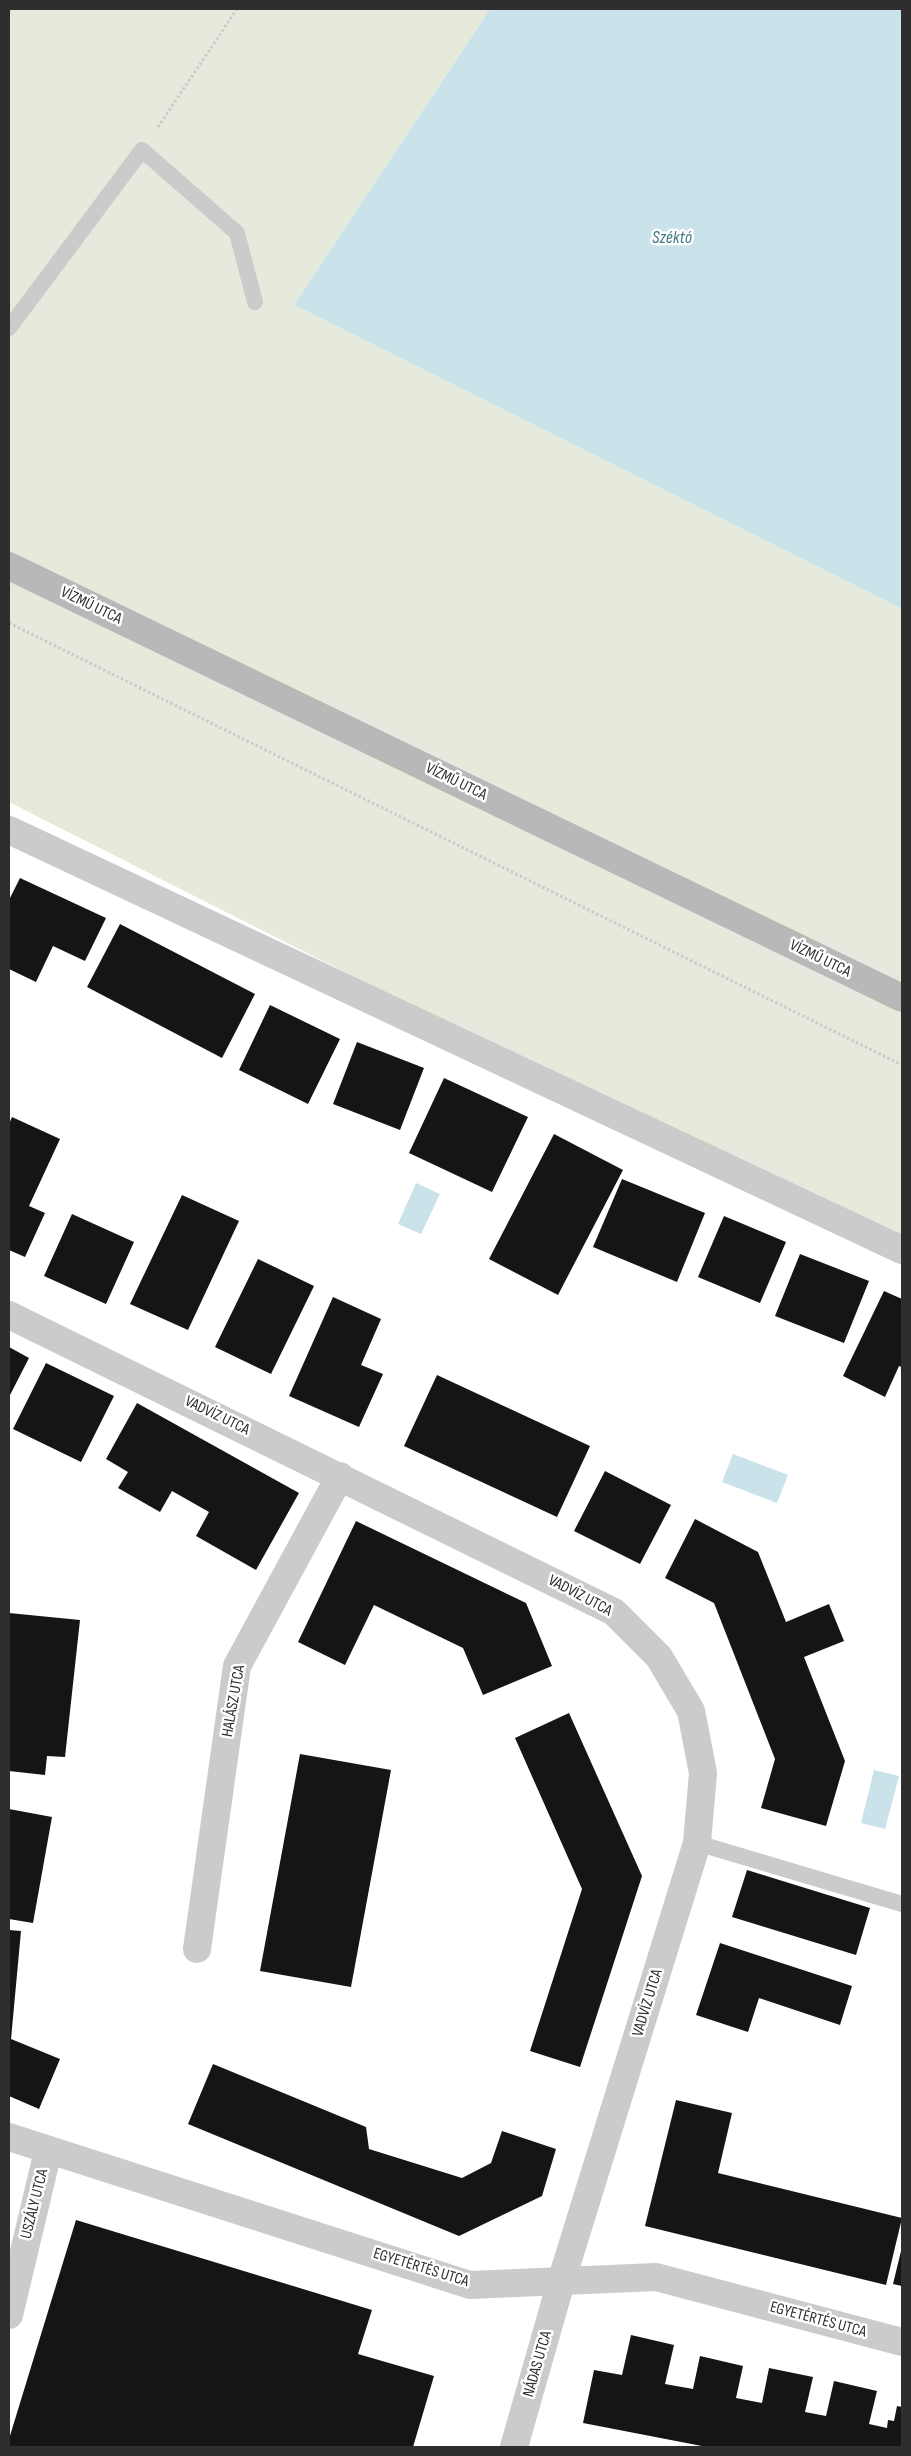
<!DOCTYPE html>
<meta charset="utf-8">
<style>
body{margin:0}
#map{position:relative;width:911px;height:2456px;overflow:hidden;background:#fff;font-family:"Sofia Sans Condensed",sans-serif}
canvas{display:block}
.frame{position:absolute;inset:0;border:10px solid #2e2e2e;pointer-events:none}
</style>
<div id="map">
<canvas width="911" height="2456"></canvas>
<div class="frame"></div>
</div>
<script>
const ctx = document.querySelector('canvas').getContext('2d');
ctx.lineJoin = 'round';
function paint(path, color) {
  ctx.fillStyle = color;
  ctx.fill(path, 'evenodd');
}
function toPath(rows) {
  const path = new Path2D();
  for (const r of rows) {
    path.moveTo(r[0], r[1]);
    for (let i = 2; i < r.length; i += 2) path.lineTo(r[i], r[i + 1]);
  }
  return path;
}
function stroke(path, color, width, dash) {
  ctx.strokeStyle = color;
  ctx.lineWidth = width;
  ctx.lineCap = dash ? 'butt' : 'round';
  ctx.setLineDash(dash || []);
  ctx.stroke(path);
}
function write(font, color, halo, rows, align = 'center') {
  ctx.font = font + ' "Sofia Sans Condensed",sans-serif';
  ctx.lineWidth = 5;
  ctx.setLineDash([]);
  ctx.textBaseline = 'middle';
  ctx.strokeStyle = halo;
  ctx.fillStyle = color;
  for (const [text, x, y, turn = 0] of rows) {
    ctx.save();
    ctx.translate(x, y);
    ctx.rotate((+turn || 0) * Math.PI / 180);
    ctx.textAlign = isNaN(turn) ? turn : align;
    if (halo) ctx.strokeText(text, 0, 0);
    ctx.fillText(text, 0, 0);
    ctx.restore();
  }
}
paint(toPath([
 [9,9,490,9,294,305,902,609,902,1255,9,802]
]), '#e6eadc');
paint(toPath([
 [490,9,902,9,902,609,294,305],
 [416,1183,440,1194,421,1234,398,1224],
 [733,1454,788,1475,777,1503,722,1482],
 [874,1770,899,1776,885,1829,861,1823]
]), '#cae2e9');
paint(toPath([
 [20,878,106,918,85,961,53,946,36,982,9,969,9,900],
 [120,924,255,994,222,1058,87,987],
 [270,1005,340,1039,308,1104,239,1070],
 [357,1042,424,1068,400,1130,333,1104],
 [444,1078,528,1117,492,1192,409,1153],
 [12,1117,60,1139,29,1206,45,1213,25,1257,9,1250,9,1124],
 [554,1134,623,1170,558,1295,489,1259],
 [622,1179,705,1213,677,1282,593,1247],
 [182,1195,239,1221,188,1330,130,1304],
 [72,1214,134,1242,106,1304,44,1276],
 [724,1216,786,1242,760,1303,698,1277],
 [800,1254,869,1281,844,1343,775,1316],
 [258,1259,314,1286,271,1374,215,1347],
 [884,1291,902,1299,902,1367,899,1366,885,1397,843,1376],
 [333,1297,381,1319,361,1365,383,1374,359,1427,289,1396],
 [9,1347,29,1358,9,1397],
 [46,1363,114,1396,81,1462,13,1429],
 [437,1375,590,1446,557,1517,404,1446],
 [137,1403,299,1493,256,1570,196,1536,209,1512,172,1491,160,1512,118,1488,128,1472,106,1459],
 [605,1471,671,1505,640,1564,574,1531],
 [695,1519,758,1552,786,1622,829,1604,844,1641,804,1657,845,1761,826,1826,761,1808,775,1759,714,1603,665,1578],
 [356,1521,526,1603,552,1666,483,1695,463,1648,374,1605,345,1665,298,1642],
 [9,1613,80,1620,65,1757,47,1756,45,1775,9,1771],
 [569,1713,642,1876,580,2067,530,2051,582,1889,515,1738],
 [300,1754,391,1770,351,1987,260,1971],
 [9,1809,52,1817,33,1923,9,1919],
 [747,1870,870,1908,856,1955,732,1917],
 [9,1930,21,1931,11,2039,60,2059,39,2109,9,2096],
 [720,1943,852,1986,840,2025,759,1998,748,2032,696,2015],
 [213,2064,366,2127,369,2149,462,2178,491,2163,502,2131,556,2149,542,2196,459,2236,188,2124],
 [676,2100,732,2113,718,2173,902,2218,886,2285,645,2226],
 [76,2220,372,2310,358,2354,434,2376,413,2447,9,2447,9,2439],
 [902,2247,902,2286,893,2284],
 [631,2335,674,2345,665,2384,693,2389,700,2356,743,2366,736,2398,762,2403,769,2368,813,2377,805,2412,826,2416,834,2381,877,2391,869,2424,887,2428,888,2420,894,2421,897,2406,902,2407,902,2447,707,2447,583,2423,594,2370,622,2375]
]), '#151515');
stroke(toPath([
 [158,127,237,9],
 [9,623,902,1065]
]), '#cbcbcb', 3, [2.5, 2.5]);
stroke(toPath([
 [9,328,142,150,237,233,255,302],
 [697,1843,902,1904]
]), '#cbcbcb', 16);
stroke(toPath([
 [9,830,902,1250],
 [9,1315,614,1612,659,1657,691,1711,703,1773,697,1843,561,2282,514,2447],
 [197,1949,237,1666,340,1476],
 [9,2137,470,2285,656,2277,902,2342],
 [9,2315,48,2151]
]), '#cbcbcb', 28);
stroke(toPath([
 [9,566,902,998]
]), '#b8b8b8', 28);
write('16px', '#2e2e2e', '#fff', [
 ["VÍZMŰ UTCA",91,606,26],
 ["VÍZMŰ UTCA",456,782,26],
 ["VÍZMŰ UTCA",820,959,26],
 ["VADVÍZ UTCA",217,1416,26],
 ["VADVÍZ UTCA",580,1596,28],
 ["HALÁSZ UTCA",234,1701,-80],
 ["VADVÍZ UTCA",648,2003,-73],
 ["USZÁLY UTCA",35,2204,-76],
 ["EGYETÉRTÉS UTCA",421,2268,17],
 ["EGYETÉRTÉS UTCA",818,2320,15],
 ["NÁDAS UTCA",538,2364,-74]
]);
write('italic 18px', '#427a89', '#fff', [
 ["Széktó",672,238]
]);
</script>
